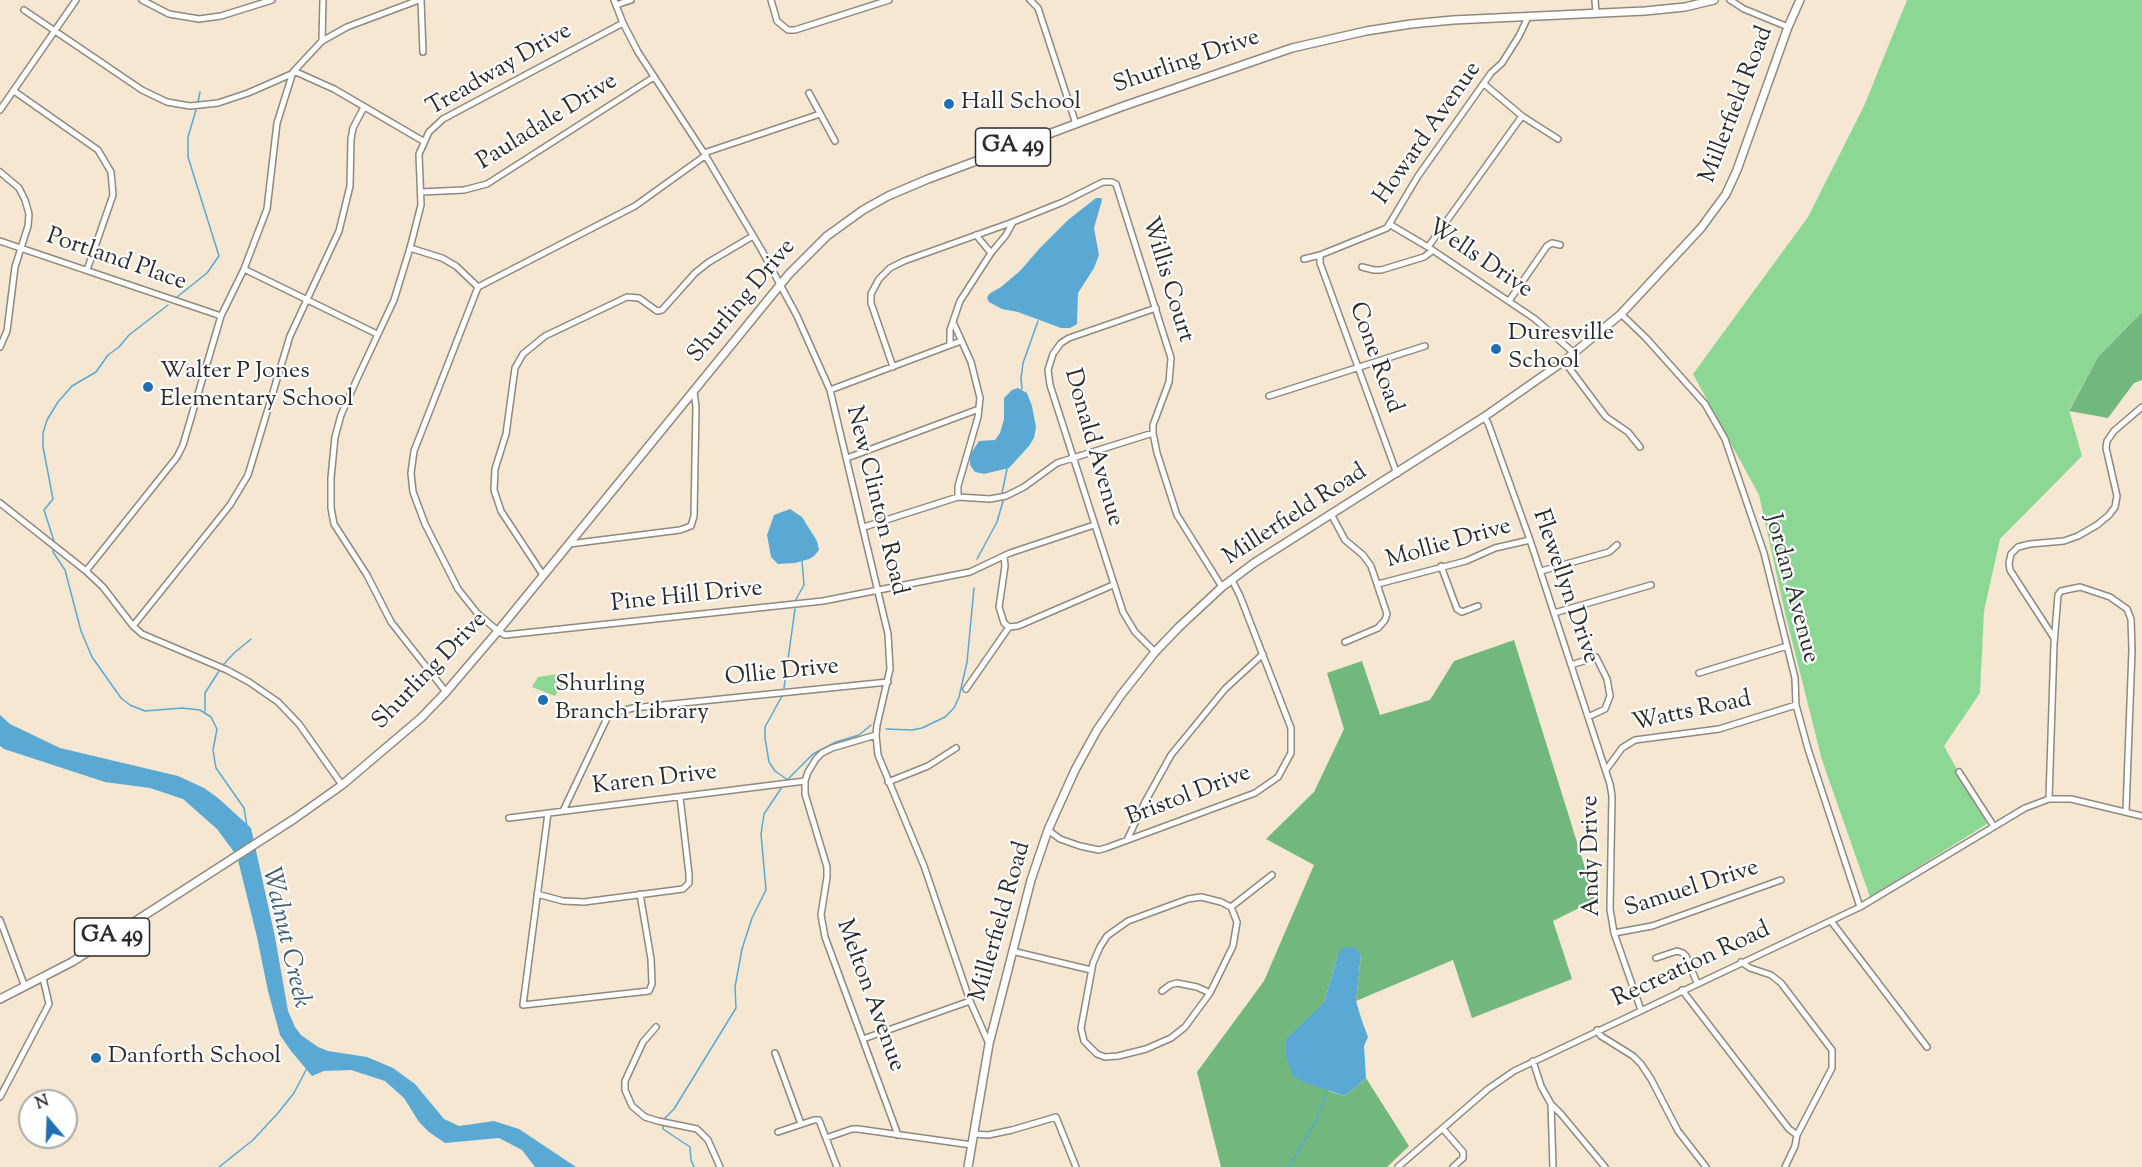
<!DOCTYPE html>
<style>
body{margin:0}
#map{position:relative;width:2142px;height:1167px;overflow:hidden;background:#f5e7d1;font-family:"Sorts Mill Goudy",serif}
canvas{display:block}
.north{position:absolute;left:18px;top:1089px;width:60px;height:60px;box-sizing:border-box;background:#fff;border:2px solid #aaa;border-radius:50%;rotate:341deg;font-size:16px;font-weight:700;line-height:24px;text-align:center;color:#2b2b2b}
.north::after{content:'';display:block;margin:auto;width:21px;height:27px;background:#1f6fb2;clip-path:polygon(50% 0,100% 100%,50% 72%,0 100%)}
</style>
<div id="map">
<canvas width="2142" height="1167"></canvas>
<div class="north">N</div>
</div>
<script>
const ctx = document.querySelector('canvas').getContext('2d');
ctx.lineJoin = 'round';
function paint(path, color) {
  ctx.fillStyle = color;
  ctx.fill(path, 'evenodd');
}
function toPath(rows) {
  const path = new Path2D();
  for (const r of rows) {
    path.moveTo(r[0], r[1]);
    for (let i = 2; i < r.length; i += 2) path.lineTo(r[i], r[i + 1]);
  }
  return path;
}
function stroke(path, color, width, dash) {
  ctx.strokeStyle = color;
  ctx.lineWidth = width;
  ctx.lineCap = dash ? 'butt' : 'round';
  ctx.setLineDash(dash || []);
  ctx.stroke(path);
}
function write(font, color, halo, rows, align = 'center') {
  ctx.font = font + ' "Sorts Mill Goudy",serif';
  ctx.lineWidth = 4.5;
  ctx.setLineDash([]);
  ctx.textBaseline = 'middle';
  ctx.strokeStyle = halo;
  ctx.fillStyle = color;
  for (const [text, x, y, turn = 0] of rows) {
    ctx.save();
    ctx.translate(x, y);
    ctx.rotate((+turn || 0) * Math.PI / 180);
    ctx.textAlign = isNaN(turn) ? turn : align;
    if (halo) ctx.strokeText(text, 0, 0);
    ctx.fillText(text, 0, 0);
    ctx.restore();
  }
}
paint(toPath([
 [1907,0,2142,0,2142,312,2098,357,2069,410,2082,456,2000,539,1984,611,1980,693,1944,746,1987,824,1870,897,1822,760,1785,613,1759,495,1693,374,1808,217,1864,106],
 [571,672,555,696,532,687,538,677]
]), '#8dd794');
paint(toPath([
 [2142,312,2142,380,2134,383,2108,418,2069,411,2098,357],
 [1514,640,1595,900,1553,921,1572,979,1472,1018,1453,960,1356,1001,1361,955,1338,955,1324,1003,1328,1091,1345,1096,1366,1078,1409,1146,1387,1167,1221,1167,1197,1072,1264,981,1314,865,1266,839,1314,792,1344,729,1327,673,1362,661,1380,715,1430,700,1454,661]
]), '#72b87e');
paint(toPath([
 [1096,198,1101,198,1102,200,1094,228,1099,255,1094,268,1078,293,1077,324,1070,328,1061,328,1018,312,1002,309,989,302,987,298,989,294,1001,287,1020,271,1040,248,1068,220],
 [1018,388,1027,393,1032,406,1036,427,1034,438,1029,446,1009,468,984,474,975,472,970,465,970,455,979,441,995,440,1000,433,1004,419,1004,398,1012,390],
 [790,509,802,517,817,541,819,550,814,556,809,559,795,563,778,564,771,557,767,535,774,515],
 [0,715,10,724,60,748,178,776,204,788,218,798,251,828,275,937,288,1011,295,1027,301,1035,318,1047,328,1051,367,1057,393,1068,415,1084,444,1119,459,1126,494,1121,519,1129,576,1167,535,1167,522,1150,499,1138,445,1143,429,1132,419,1122,404,1098,385,1081,351,1070,324,1071,312,1076,291,1051,280,1035,268,991,257,937,237,856,217,829,183,799,150,788,105,782,4,749,0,746],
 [1354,947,1361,955,1356,1001,1362,1021,1368,1037,1364,1046,1366,1078,1345,1096,1306,1083,1293,1076,1286,1056,1286,1039,1324,1003,1338,955,1343,948]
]), '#5aa9d4');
stroke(toPath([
 [198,102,200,92],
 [177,297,207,273,219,256,188,157,188,137,196,110],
 [1022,389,1021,378,1023,363,1038,321],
 [1002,493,1007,469],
 [54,541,44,510,53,499,43,447,43,433,47,420,58,402,72,386,96,372,108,355,119,347,129,335,168,305],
 [53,550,53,552,65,570,81,631,92,657,121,698,130,705,145,711,182,708,200,710,211,717,217,729,213,750,216,768,244,808,247,827],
 [977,559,997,522,1003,501],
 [795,601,804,585,802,561],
 [224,664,234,653,251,639],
 [784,688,795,609],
 [782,696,765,727,765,738,769,762,775,771,788,780],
 [205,711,205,693,219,671],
 [886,729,912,730,922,728,945,717,954,708,959,697,967,662,974,588],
 [787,780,813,754,836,742,859,735,871,725],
 [665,1118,674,1109,736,1008,735,987,742,949,752,918,766,890,761,834,764,814,782,787],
 [663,1126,663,1129,690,1147,691,1160,694,1167],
 [219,1167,253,1140,278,1113,294,1093,307,1068],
 [1289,1167,1317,1119,1328,1091]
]), '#5aa9d4', 1.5);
const minor = toPath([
 [142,0,169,14,199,19,221,16,272,0],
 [421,0,423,52],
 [614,0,623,23,638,52,704,153,761,249,797,316,830,390,888,634,890,669,877,725,876,735,878,755,924,866,970,1001,989,1044],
 [771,0,777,21,788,30,795,30,889,0],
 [1030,0,1038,8,1076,124],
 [1595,0,1596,13],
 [1730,0,1744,9,1788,27],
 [616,5,631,0],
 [24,10,142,90,167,102,190,106,218,103,248,93,296,72,334,89,423,141],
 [322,41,323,0],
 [1484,84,1522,116,1558,139],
 [14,91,98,150,111,172,113,195,87,270],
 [809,93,835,141],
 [0,110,76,0],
 [704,153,820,114],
 [706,155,635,206,478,287,414,451,411,473,413,492,425,524,458,589,477,613,498,631,505,635,823,601,970,572,1010,553,1094,525],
 [0,172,19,188,25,200,29,214,28,226,15,267,7,331,0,347],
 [421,192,464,190,487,184,654,77],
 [1389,224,1428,247,1535,319,1574,353],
 [976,235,991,253],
 [0,241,221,316],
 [1428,247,1522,116],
 [410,248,442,258,456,266,478,287],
 [1320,255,1320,263,1397,474],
 [1304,259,1320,255,1387,228,1418,176,1491,73,1502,63,1519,36,1528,17],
 [1362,267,1374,270,1381,270,1424,257,1432,251],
 [244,269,377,334],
 [1509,301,1547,246,1552,243,1560,245],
 [1621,314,1646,338,1705,404,1725,439,1764,553,1795,678,1796,705,1808,749,1860,907],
 [953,322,971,362,980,398,978,417,958,486,958,497],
 [950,345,950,330,960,301,991,253,1006,235,1013,222,1063,202,1103,182,1112,182,1116,184,1171,358,1169,382,1153,425,1153,433,1157,453,1177,515,1222,587],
 [1564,361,1606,417,1628,432,1640,447],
 [893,367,871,303,871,294,879,279,890,268,904,261,1013,222],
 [830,390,961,341],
 [1269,396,1425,346],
 [1484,417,1488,423,1530,540,1610,784,1612,796,1610,909,1614,933,1641,1010],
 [847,458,979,409],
 [0,503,86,571,103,587,133,626,142,634,227,670,249,682,278,702,299,724,342,785],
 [1331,514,1345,540,1363,555,1371,566,1387,614,1385,620,1378,628,1345,642],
 [864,527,958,497,990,499,1006,496,1024,487,1057,463,1153,433],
 [569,544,680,530,691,526,694,516,696,407,694,392],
 [1004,556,1005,566,999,607,1004,623,1009,627,1018,626,1113,585],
 [1441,566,1457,609,1462,612,1478,606],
 [86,571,177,457,183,445,221,316,244,269,267,209,277,123,293,72,322,41,347,27,419,0],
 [1541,571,1609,552,1617,545],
 [543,575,501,511,494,490,495,469,506,434,515,368,523,354,545,336,627,297,639,298,657,311,662,310,695,273,709,262,753,236],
 [1378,584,1466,561,1495,548,1530,540],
 [1554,613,1651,585],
 [133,626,230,505,248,475,290,336,339,231,350,186,351,139,353,128,364,107],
 [2054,638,2010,570,2009,563,2011,554,2018,547,2030,544,2064,541,2078,536,2097,525,2109,515,2115,507,2117,496,2106,448,2107,441,2114,431,2142,407],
 [1155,652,1135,632,1123,612,1050,385,1048,370,1053,354,1061,343,1069,338,1156,308],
 [1571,665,1596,657,1607,679,1610,696,1605,709,1588,717],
 [1699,673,1787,646],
 [966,689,1009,627],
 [446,692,391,622,367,575,334,524,331,508,331,478,335,437,341,415,357,379,394,300,410,248,421,205,419,154,429,132,443,119,623,23],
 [876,735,832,748,822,753,816,759,808,772,805,781,805,794,827,867,827,877,821,915,825,937,898,1135],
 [1606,770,1622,748,1635,740,1719,729,1796,705],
 [1959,772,1993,825],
 [888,782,928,766,956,748],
 [2049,799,2054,644,2058,595,2061,591,2080,587,2110,597,2127,609,2131,619,2132,650,2126,811],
 [563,811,609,714,633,708,888,682],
 [548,813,523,1005,649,991,652,984,651,959,640,894],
 [509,818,805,781],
 [1048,830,1060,839,1080,846,1099,850,1106,848,1255,793,1278,777,1291,753,1291,728,1240,596,1232,580],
 [1127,840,1145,802,1171,755,1225,689,1263,654],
 [537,894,563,901,584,902,683,889,689,883,689,874,680,797],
 [1201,897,1221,902,1231,907,1237,922,1233,946,1210,993,1185,1027,1171,1038,1146,1049,1118,1056,1105,1057,1097,1054,1084,1041,1081,1028,1093,963,1100,947,1107,936,1128,921,1188,899,1201,897],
 [1231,907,1272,875],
 [0,920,25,987],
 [1831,921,1927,1047],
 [1614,933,1652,926,1781,880],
 [1012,951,1091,970],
 [1656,958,1677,951,1683,953,1686,956,1697,983],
 [1741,962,1750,968,1771,975,1781,983,1832,1050,1832,1068,1797,1135,1795,1146,1785,1167],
 [1682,990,1789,1129,1797,1135],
 [1162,991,1170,985,1177,983,1197,987,1210,993],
 [656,1027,643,1042,625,1081,625,1090,632,1106,645,1117,658,1121,697,1129,708,1140,720,1167],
 [1597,1030,1601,1036,1633,1056,1641,1064,1651,1079,1678,1131,1706,1167],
 [863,1039,970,1001],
 [775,1053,801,1124],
 [1533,1061,1541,1086,1551,1104,1553,1167],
 [0,1097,49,1004,43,978],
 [1551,1104,1561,1114,1605,1167],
 [1443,1129,1463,1152,1463,1158,1453,1167],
 [778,1132,814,1120,819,1120,837,1167],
 [974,1134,988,1135,1012,1130,1056,1117,1076,1167],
 [826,1138,852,1129,858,1129,972,1145],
 [1398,1167,1488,1089,1514,1071,1860,907,2025,808,2049,799,2071,799,2142,816]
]);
const major = toPath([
 [0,999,72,962,294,819,342,785,421,718,446,692,498,631,789,274,827,236,863,210,888,196,928,179,1121,107,1292,48,1366,31,1411,24,1453,20,1645,11,1685,7,1714,0],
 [968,1167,989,1044,1031,880,1048,830,1075,770,1097,730,1121,695,1155,652,1179,627,1222,587,1254,563,1484,417,1564,361,1621,314,1701,228,1726,194,1737,170,1788,27,1800,0]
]);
stroke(minor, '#90897e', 8);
stroke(major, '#90897e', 10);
stroke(minor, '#fff', 5);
stroke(major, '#fff', 7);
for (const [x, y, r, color] of [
 [949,104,6,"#1f6fb2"],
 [1496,349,6,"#1f6fb2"],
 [148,387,6,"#1f6fb2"],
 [543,700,6,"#1f6fb2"],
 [96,1058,6,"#1f6fb2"]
]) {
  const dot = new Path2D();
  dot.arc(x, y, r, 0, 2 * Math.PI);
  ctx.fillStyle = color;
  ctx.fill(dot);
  stroke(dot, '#fff', 2);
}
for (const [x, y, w] of [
 [1013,147,75],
 [112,937,75]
]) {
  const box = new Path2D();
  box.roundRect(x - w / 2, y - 19, w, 38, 4.5);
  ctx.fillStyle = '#fff';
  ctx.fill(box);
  stroke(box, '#2b2b2b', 1.5);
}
write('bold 22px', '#2b2b2b', null, [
 ["GA 49",1013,147],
 ["GA 49",112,937]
]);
write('24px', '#2b2b2b', '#fff', [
 ["Shurling Drive",1187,63,-19],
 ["Treadway Drive",500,71,-30],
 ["Millerfield Road",1738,105,-69],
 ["Pauladale Drive",548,123,-32],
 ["Howard Avenue",1429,134,-55],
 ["Wells Drive",1479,260,34],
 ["Portland Place",116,261,19],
 ["Willis Court",1166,280,73],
 ["Shurling Drive",743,302,-50],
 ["Cone Road",1374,358,70],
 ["Donald Avenue",1092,448,74],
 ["New Clinton Road",875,501,76],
 ["Millerfield Road",1296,516,-33],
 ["Mollie Drive",1449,545,-16],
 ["Flewellyn Drive",1564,587,71],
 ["Jordan Avenue",1790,589,75],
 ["Pine Hill Drive",687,598,-6],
 ["Shurling Drive",431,672,-46],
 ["Ollie Drive",782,674,-6],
 ["Watts Road",1692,713,-12],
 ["Karen Drive",655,781,-7],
 ["Bristol Drive",1189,797,-21],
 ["Andy Drive",1593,856,-91],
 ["Samuel Drive",1692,890,-18],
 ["Millerfield Road",1002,922,-74],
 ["Recreation Road",1692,966,-25],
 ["Melton Avenue",869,996,70]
]);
write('24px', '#2b2b2b', '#fff', [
 ["Hall School",961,104],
 ["Duresville",1508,335],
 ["School",1508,363],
 ["Walter P Jones",160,373],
 ["Elementary School",160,401],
 ["Shurling",555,686],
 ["Branch Library",555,714],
 ["Danforth School",108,1058]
], 'left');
write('italic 26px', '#3e5d6f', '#fff', [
 ["Walnut Creek",284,938,77]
]);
</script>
